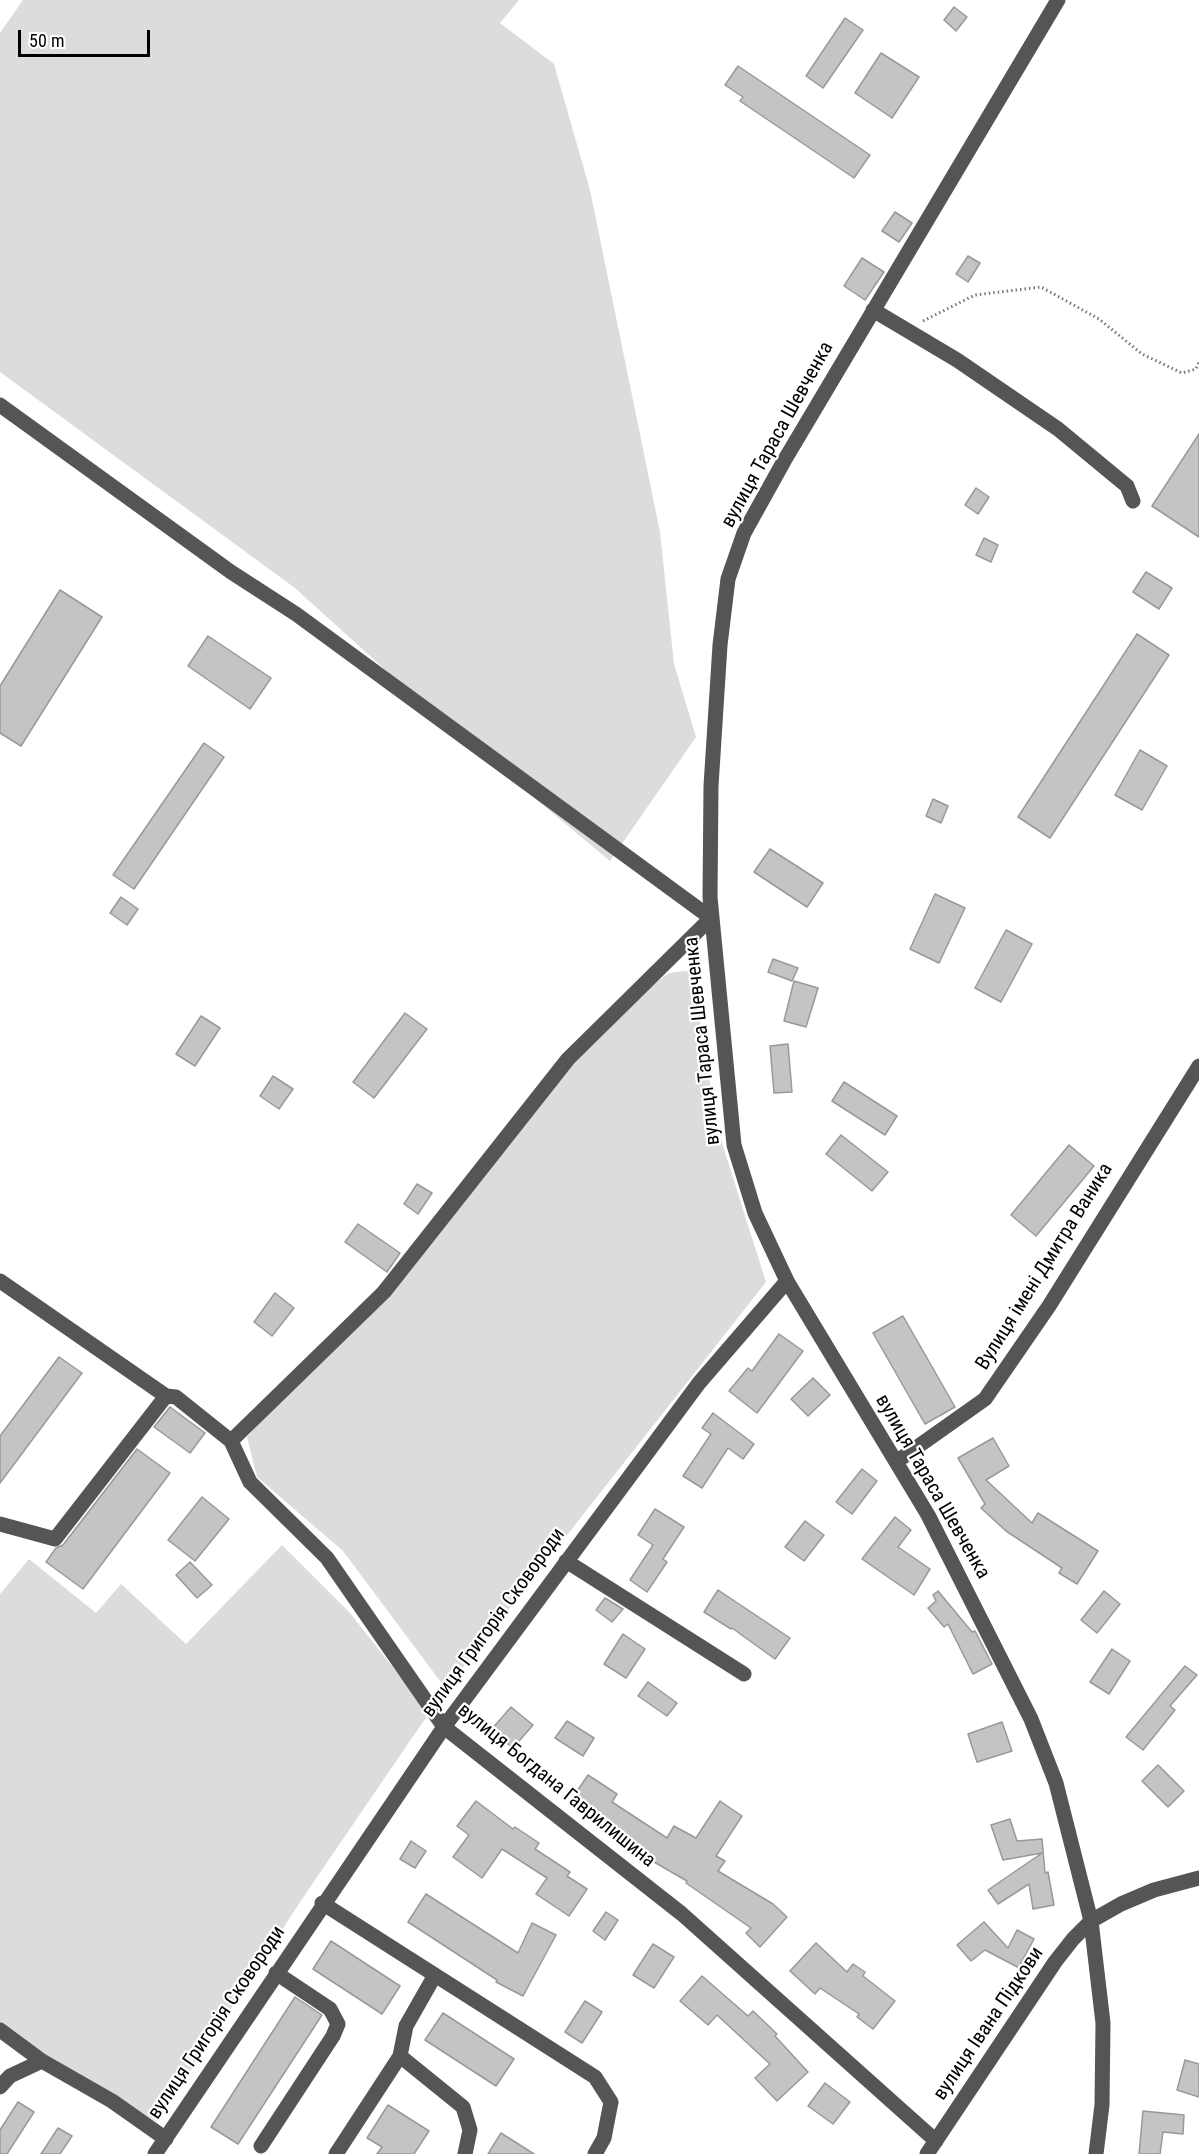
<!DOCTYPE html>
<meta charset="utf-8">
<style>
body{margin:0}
#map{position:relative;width:1199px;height:2154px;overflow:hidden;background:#fff;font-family:"Roboto Condensed",sans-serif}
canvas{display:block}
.scale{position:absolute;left:18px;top:30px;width:132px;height:27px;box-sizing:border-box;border:3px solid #000;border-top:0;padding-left:8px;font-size:18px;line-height:21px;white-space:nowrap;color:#000;-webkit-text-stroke:4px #fff;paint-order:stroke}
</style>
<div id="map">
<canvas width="1199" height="2154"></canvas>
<div class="scale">50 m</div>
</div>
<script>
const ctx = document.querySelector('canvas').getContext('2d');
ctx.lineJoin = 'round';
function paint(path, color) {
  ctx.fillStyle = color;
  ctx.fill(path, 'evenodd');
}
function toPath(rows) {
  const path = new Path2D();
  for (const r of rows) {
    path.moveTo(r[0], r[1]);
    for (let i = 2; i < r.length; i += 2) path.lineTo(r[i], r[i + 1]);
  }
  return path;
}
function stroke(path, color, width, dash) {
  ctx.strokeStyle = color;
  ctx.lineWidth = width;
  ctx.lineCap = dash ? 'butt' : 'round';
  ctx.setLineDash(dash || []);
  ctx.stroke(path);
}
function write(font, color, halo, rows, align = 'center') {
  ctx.font = font + ' "Roboto Condensed",sans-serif';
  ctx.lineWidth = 4.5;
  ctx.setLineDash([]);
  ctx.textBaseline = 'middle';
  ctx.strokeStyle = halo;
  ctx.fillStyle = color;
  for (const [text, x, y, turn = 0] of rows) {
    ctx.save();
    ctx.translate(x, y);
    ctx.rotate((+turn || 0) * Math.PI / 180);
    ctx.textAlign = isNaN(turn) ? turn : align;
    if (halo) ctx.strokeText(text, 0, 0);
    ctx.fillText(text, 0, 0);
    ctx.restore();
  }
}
paint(toPath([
 [23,0,519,0,500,23,554,64,590,190,660,532,674,664,696,737,610,861,434,714,295,588,0,372,0,33],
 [692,970,717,1127,766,1282,446,1689,343,1551,257,1477,247,1437,310,1368,447,1205,512,1118,587,1035,669,973],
 [282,1545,350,1613,429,1713,300,1902,157,2122,0,2029,0,1594,29,1559,96,1613,121,1584,186,1644]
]), '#dcdcdc');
const building = toPath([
 [954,7,967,17,956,31,944,20,954,7],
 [845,18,863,30,823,88,806,76,845,18],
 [881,53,919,77,892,118,855,93,881,53],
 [738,66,870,155,854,178,740,101,743,97,725,85,738,66],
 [895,212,912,223,899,242,882,231,895,212],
 [968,256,980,263,968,282,956,274,968,256],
 [862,258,884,272,865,300,844,286,862,258],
 [1199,434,1199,537,1152,506,1199,434],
 [976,488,989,497,978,514,965,505,976,488],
 [984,538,998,545,991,562,976,555,984,538],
 [1146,572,1172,588,1159,609,1133,592,1146,572],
 [60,590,102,617,21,746,0,733,0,686,60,590],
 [1137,634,1169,655,1050,838,1018,817,1137,634],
 [208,636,271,678,250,709,188,666,208,636],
 [204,743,224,757,134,889,113,875,204,743],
 [1140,750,1167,766,1142,810,1115,795,1140,750],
 [933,799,948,806,941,823,926,816,933,799],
 [770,849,823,883,807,907,754,872,770,849],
 [935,894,965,908,939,963,910,949,935,894],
 [121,897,138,909,127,925,110,913,121,897],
 [1006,930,1032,944,1001,1002,975,988,1006,930],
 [773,959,798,968,792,981,768,972,773,959],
 [794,981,818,988,806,1027,784,1021,794,981],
 [405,1013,427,1029,374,1098,353,1082,405,1013],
 [201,1016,220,1028,195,1066,176,1054,201,1016],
 [788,1044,792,1092,774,1093,770,1046,788,1044],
 [273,1076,293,1089,279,1109,260,1096,273,1076],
 [844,1082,897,1116,885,1135,832,1101,844,1082],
 [841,1135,888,1172,872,1191,826,1154,841,1135],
 [1069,1145,1094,1166,1036,1236,1011,1215,1069,1145],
 [417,1184,432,1193,418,1214,404,1204,417,1184],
 [358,1224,400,1253,387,1272,345,1242,358,1224],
 [275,1293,294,1308,272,1336,254,1322,275,1293],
 [903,1316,955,1407,925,1424,873,1333,903,1316],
 [779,1334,803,1351,757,1413,729,1391,748,1368,752,1371,779,1334],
 [59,1357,82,1373,0,1483,0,1436,59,1357],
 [813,1378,830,1395,808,1416,791,1399,813,1378],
 [170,1407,205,1433,190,1453,154,1427,170,1407],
 [713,1413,754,1444,743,1459,728,1448,702,1488,683,1476,711,1434,702,1428,713,1413],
 [993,1438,1009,1466,986,1480,1032,1523,1038,1513,1098,1551,1077,1584,1059,1573,1062,1568,1006,1531,981,1508,985,1504,958,1458,993,1438],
 [137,1449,170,1473,83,1589,46,1562,56,1548,63,1545,137,1449],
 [862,1469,877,1481,852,1514,836,1502,862,1469],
 [202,1497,229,1519,195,1561,168,1540,202,1497],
 [655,1509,684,1527,663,1559,667,1562,647,1592,630,1580,653,1545,638,1535,655,1509],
 [895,1517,911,1530,898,1547,930,1569,914,1595,862,1559,895,1517],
 [805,1521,824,1535,804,1561,785,1547,805,1521],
 [190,1562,212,1585,197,1598,176,1575,190,1562],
 [718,1590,790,1638,775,1659,732,1628,731,1629,704,1612,718,1590],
 [938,1591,972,1632,975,1631,992,1664,973,1674,948,1624,944,1627,928,1608,936,1601,933,1595,938,1591],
 [1104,1591,1120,1604,1097,1633,1081,1620,1104,1591],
 [605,1598,623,1609,612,1622,596,1610,605,1598],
 [623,1634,645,1649,626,1678,604,1664,623,1634],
 [1112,1649,1130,1661,1109,1694,1090,1682,1112,1649],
 [1185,1666,1197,1675,1170,1706,1175,1710,1143,1750,1126,1737,1185,1666],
 [648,1682,677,1703,667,1716,638,1696,648,1682],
 [511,1707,533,1725,513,1748,491,1730,511,1707],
 [567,1721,594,1738,583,1756,555,1738,567,1721],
 [1002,1722,1012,1751,977,1762,968,1734,1002,1722],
 [1158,1765,1184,1791,1168,1807,1142,1781,1158,1765],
 [588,1775,617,1794,612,1802,667,1838,674,1826,696,1838,720,1801,742,1816,716,1856,725,1861,718,1871,773,1904,787,1917,760,1947,746,1933,751,1928,686,1883,687,1881,654,1862,613,1834,616,1829,571,1800,588,1775],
 [476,1801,513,1829,515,1827,539,1843,535,1849,570,1872,567,1876,587,1889,569,1916,536,1894,547,1878,502,1849,482,1878,453,1857,469,1835,457,1826,476,1801],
 [1010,1819,1017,1841,1042,1839,1045,1873,1048,1872,1054,1905,1033,1909,1029,1884,998,1904,988,1890,1042,1853,1003,1860,991,1825,1010,1819],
 [411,1841,426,1851,415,1868,400,1859,411,1841],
 [426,1894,518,1953,532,1923,556,1935,523,1996,496,1982,497,1980,408,1922,426,1894],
 [606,1912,618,1920,605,1940,593,1931,606,1912],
 [984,1922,1008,1948,1017,1930,1034,1939,1021,1963,1027,1972,985,1950,971,1961,957,1945,984,1922],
 [331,1941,400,1986,382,2014,313,1969,331,1941],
 [816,1943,847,1972,853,1964,865,1972,863,1976,895,2001,873,2029,857,2017,859,2014,820,1988,815,1994,790,1971,816,1943],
 [653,1944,674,1957,654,1988,633,1975,653,1944],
 [702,1976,748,2016,753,2011,777,2034,775,2036,808,2072,777,2101,755,2078,770,2064,717,2015,708,2025,680,2001,702,1976],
 [295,1997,322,2015,238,2144,211,2127,295,1997],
 [585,2001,602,2012,582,2043,565,2032,585,2001],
 [443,2013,514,2059,496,2086,425,2040,443,2013],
 [1185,2060,1199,2064,1199,2097,1177,2090,1185,2060],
 [825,2083,850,2102,833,2124,808,2106,825,2083],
 [18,2102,34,2112,7,2154,0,2154,0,2130,18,2102],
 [388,2105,429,2131,414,2154,377,2154,382,2147,367,2138,388,2105],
 [1143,2111,1184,2115,1183,2134,1163,2132,1160,2154,1139,2154,1143,2111],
 [58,2128,72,2136,60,2154,41,2154,58,2128],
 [501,2133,534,2154,488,2154,501,2133]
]);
paint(building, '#c4c4c4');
stroke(building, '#999', 1.5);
stroke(toPath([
 [923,321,975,295,1041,287,1099,319,1142,354,1182,373,1196,369,1199,362]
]), '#777', 3, [1.5, 3]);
stroke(toPath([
 [1058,0,784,461,744,533,728,579,720,645,711,786,710,897,734,1145,755,1213,787,1281,928,1515,1031,1719,1056,1783,1091,1921,1103,2023,1102,2105,1096,2154],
 [873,310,957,360,1058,429,1127,486,1133,501],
 [0,405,231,572,296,614,711,918,568,1059,384,1292,231,1441,250,1482,327,1558,444,1727,682,1914,936,2141],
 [0,1281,166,1396,176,1397,231,1441],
 [896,1462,985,1399,1049,1306,1199,1066],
 [0,1524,55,1539,166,1396],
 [566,1561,744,1674],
 [322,1903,595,2077,611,2102,604,2138,595,2154],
 [0,2030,42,2061,112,2101,166,2139],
 [400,2056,463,2107,470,2130,465,2154],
 [0,2087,10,2076,42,2061],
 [261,2146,333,2036,338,2024,330,2009,276,1973],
 [155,2154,444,1727,699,1383,787,1281],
 [336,2154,400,2056,406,2026,435,1975],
 [927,2154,1055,1962,1073,1939,1091,1921,1121,1904,1154,1890,1199,1878]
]), '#555', 15);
write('20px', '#000', '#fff', [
 ["вулиця Тараса Шевченка",778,435,-61],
 ["вулиця Тараса Шевченка",703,1041,-96],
 ["Вулиця імені Дмитра Ваника",1045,1267,-58],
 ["вулиця Тараса Шевченка",932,1487,60],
 ["вулиця Григорія Сковороди",494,1623,-54],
 ["вулиця Богдана Гаврилишина",556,1786,39],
 ["вулиця Григорія Сковороди",217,2023,-56],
 ["вулиця Івана Підкови",989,2024,-56]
]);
</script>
